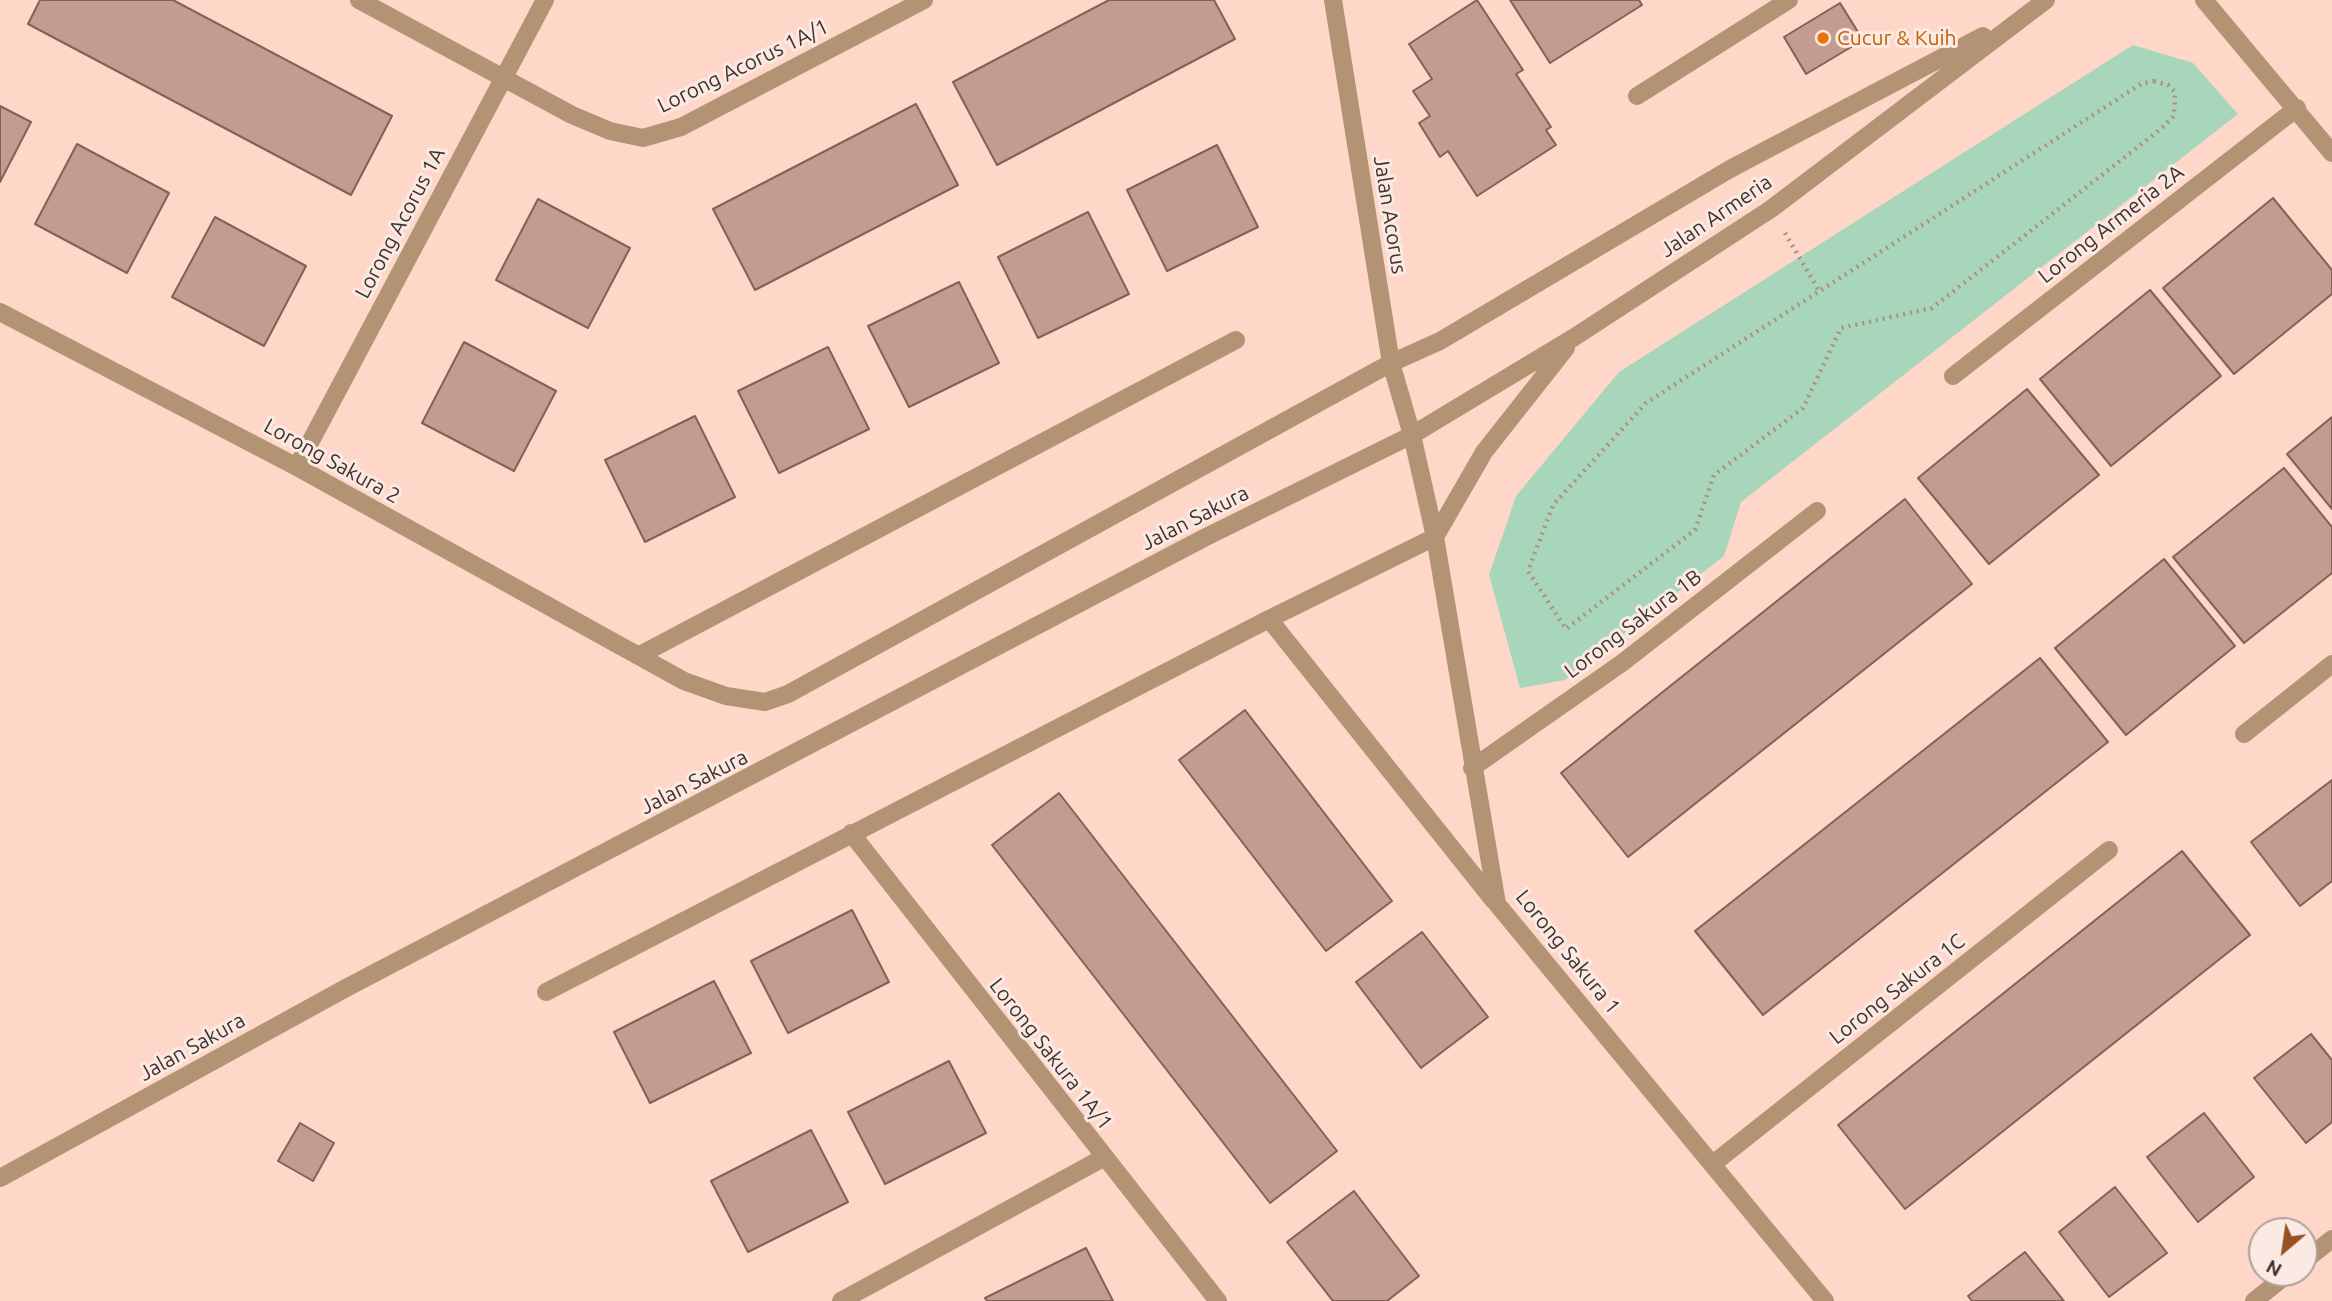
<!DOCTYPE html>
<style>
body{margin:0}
#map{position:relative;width:2332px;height:1301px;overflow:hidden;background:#ffd7c9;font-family:Ubuntu,sans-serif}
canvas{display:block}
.north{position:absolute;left:2248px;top:1217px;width:70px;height:70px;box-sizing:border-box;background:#fbeae4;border:2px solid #b1a09a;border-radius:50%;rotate:209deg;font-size:19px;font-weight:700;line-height:28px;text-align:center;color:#41312c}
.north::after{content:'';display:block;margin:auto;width:24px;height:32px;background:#965125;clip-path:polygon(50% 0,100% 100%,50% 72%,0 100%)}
</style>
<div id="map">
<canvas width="2332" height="1301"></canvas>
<div class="north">N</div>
</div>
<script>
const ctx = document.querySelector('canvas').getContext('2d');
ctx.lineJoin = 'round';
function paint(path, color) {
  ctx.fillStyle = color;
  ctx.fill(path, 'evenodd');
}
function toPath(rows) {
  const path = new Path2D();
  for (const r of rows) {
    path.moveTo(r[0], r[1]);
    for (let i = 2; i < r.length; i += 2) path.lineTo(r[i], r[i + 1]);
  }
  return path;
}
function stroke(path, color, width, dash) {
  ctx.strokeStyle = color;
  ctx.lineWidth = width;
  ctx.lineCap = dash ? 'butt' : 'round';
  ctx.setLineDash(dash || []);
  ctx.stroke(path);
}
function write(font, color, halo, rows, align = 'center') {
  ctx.font = font + ' Ubuntu,sans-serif';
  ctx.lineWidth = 6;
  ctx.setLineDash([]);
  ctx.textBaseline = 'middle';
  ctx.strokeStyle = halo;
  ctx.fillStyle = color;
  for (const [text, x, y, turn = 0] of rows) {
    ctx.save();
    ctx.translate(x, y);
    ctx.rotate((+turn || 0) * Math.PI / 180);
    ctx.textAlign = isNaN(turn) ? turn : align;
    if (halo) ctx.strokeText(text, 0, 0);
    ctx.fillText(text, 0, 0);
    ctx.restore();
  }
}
paint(toPath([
 [2133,45,2193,63,2238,114,1741,502,1724,556,1565,680,1520,688,1489,575,1516,496,1619,372]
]), '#a8d6ba');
const building = toPath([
 [40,0,173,0,392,116,351,195,28,24,40,0],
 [1109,0,1214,0,1235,39,997,165,953,82,1109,0],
 [1477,0,1523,70,1516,74,1551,127,1546,130,1556,145,1477,196,1448,151,1440,157,1419,123,1430,116,1413,91,1432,79,1409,44,1477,0],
 [1510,0,1639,0,1642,5,1550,63,1510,0],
 [1840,3,1863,40,1806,74,1784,37,1840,3],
 [916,104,958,185,755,290,713,209,916,104],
 [0,106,31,122,0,182,0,106],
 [77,144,169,193,127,273,35,224,77,144],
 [1217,145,1258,227,1167,271,1127,190,1217,145],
 [2273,198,2332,270,2332,294,2234,374,2163,288,2273,198],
 [538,199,630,248,588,328,496,280,538,199],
 [1088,212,1129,294,1038,338,998,257,1088,212],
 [215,217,306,266,264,346,172,297,215,217],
 [959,282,999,363,909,407,868,326,959,282],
 [2150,290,2221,376,2111,466,2040,379,2150,290],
 [464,342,556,391,514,471,422,423,464,342],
 [828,347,869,429,779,473,738,391,828,347],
 [2027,389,2099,475,1989,564,1918,478,2027,389],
 [695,416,735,497,645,542,605,460,695,416],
 [2332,417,2332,509,2287,454,2332,417],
 [2284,468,2332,527,2332,573,2244,643,2173,557,2284,468],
 [1905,499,1972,584,1628,857,1561,773,1905,499],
 [2164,559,2235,646,2126,735,2055,648,2164,559],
 [2040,658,2108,742,1763,1015,1695,931,2040,658],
 [1245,710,1392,901,1326,951,1179,760,1245,710],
 [2332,780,2332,881,2300,906,2251,842,2332,780],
 [1059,793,1337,1151,1270,1203,992,845,1059,793],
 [2182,851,2250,935,1905,1209,1838,1125,2182,851],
 [852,910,889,982,788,1033,751,961,852,910],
 [1422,932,1488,1017,1421,1068,1356,982,1422,932],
 [714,981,751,1053,650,1103,614,1032,714,981],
 [2311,1034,2332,1060,2332,1122,2306,1143,2254,1078,2311,1034],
 [949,1061,986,1133,885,1184,848,1112,949,1061],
 [2204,1113,2254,1177,2198,1222,2147,1157,2204,1113],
 [300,1123,334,1143,313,1181,278,1161,300,1123],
 [811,1130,848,1202,748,1252,711,1181,811,1130],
 [2115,1187,2167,1253,2109,1297,2059,1232,2115,1187],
 [1354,1191,1419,1276,1387,1301,1333,1301,1287,1242,1354,1191],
 [1086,1248,1113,1301,987,1301,985,1298,1086,1248],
 [2025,1252,2064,1301,1972,1301,1968,1296,2025,1252]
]);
paint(building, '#c29d8f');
stroke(building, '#836154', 2);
stroke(toPath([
 [2154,81,2168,85,2175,92,2174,116,2162,128,1932,308,1841,328,1803,408,1714,475,1695,530,1566,629,1528,571,1553,505,1646,403,2141,84,2154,81],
 [1785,233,1818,289]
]), '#ad8f85', 4.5, [2, 5]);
stroke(toPath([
 [359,0,572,115,610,131,643,138,681,127,924,0],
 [1333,0,1391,363,1412,435,1435,537,1497,904,1825,1301],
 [2204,0,2332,153],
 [1637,96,1789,0],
 [0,312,297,467,684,681,726,696,765,702,788,694,1391,363,1440,341,1730,169,1983,36],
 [1953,376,2297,108],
 [297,467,545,0],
 [638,656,1236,340],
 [2244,734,2332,664],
 [1472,768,1622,663,1817,511],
 [851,833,1218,1301],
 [1494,901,1269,619,1435,537,1484,452,1566,348],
 [546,992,1269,619],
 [1714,1163,2109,850],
 [0,1178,346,988,1204,538,1412,435,1573,338,1771,209,2046,0],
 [2304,1261,2332,1239],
 [841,1301,1103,1158],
 [2254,1301,2289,1273]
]), '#b29474', 18);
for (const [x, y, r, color] of [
 [1823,38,7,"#e8710a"]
]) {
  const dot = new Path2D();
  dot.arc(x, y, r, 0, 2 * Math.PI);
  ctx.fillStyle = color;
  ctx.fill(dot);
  stroke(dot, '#fbeae4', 2.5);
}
write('21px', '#c56008', '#fbeae4', [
 ["Cucur & Kuih",1837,38]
], 'left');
write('21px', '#41312c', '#fbeae4', [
 ["Lorong Acorus 1A/1",743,66,-26],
 ["Jalan Acorus",1390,215,81],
 ["Jalan Armeria",1716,216,-34],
 ["Lorong Acorus 1A",400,223,-62],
 ["Lorong Armeria 2A",2111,224,-38],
 ["Lorong Sakura 2",332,461,29],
 ["Jalan Sakura",1195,518,-27],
 ["Lorong Sakura 1B",1633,624,-37],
 ["Jalan Sakura",694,782,-27],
 ["Lorong Sakura 1",1568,952,51],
 ["Lorong Sakura 1C",1897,989,-38],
 ["Jalan Sakura",192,1047,-29],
 ["Lorong Sakura 1A/1",1051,1054,52]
]);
</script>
